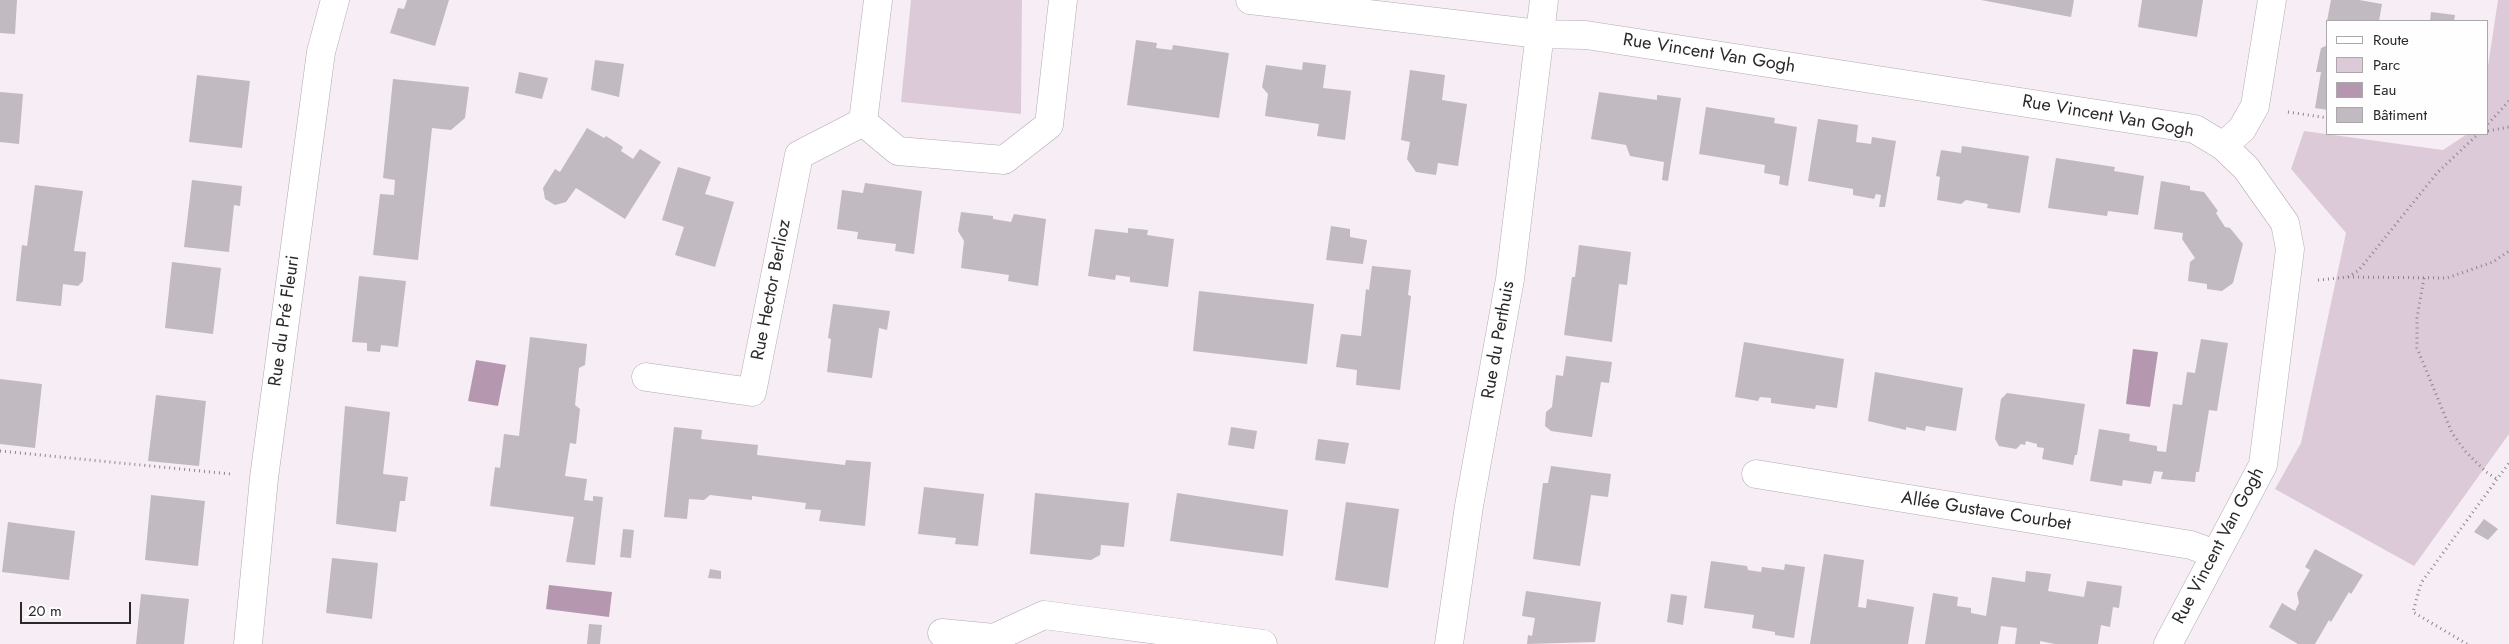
<!DOCTYPE html>
<meta charset="utf-8">
<style>
body{margin:0}
#map{position:relative;width:2509px;height:644px;overflow:hidden;background:#f6eef4;font-family:Jost,sans-serif}
canvas{display:block}
.legend{position:absolute;left:2326px;top:20px;width:162px;height:115px;box-sizing:border-box;background:#fefefe;border:1px solid #aaa8a9;margin:0;padding:6px 9px;list-style:none;font-size:15px;color:#2b282a}
.legend li{display:flex;align-items:center;gap:10px;height:25px}
.legend b{width:25px;border:1px solid #aaa8a9}
.scale{position:absolute;left:20px;top:602px;width:111px;height:22px;box-sizing:border-box;border:2px solid #2b282a;border-top:0;padding-left:6px;font-size:15px;line-height:18px;white-space:nowrap;color:#2b282a;-webkit-text-stroke:4px #fefefe;paint-order:stroke}
</style>
<div id="map">
<canvas width="2509" height="644"></canvas>
<ul class="legend">
<li><b style="height:6px;background:#fff"></b>Route</li>
<li><b style="height:14px;background:#ddcad9"></b>Parc</li>
<li><b style="height:14px;background:#b598af"></b>Eau</li>
<li><b style="height:14px;background:#c1bac0"></b>Bâtiment</li>
</ul>
<div class="scale">20 m</div>
</div>
<script>
const ctx = document.querySelector('canvas').getContext('2d');
ctx.lineJoin = 'round';
function paint(path, color) {
  ctx.fillStyle = color;
  ctx.fill(path, 'evenodd');
}
function toPath(rows) {
  const path = new Path2D();
  for (const r of rows) {
    path.moveTo(r[0], r[1]);
    for (let i = 2; i < r.length; i += 2) path.lineTo(r[i], r[i + 1]);
  }
  return path;
}
function stroke(path, color, width, dash) {
  ctx.strokeStyle = color;
  ctx.lineWidth = width;
  ctx.lineCap = dash ? 'butt' : 'round';
  ctx.setLineDash(dash || []);
  ctx.stroke(path);
}
function write(font, color, halo, rows, align = 'center') {
  ctx.font = font + ' Jost,sans-serif';
  ctx.lineWidth = 5;
  ctx.setLineDash([]);
  ctx.textBaseline = 'middle';
  ctx.strokeStyle = halo;
  ctx.fillStyle = color;
  for (const [text, x, y, turn = 0] of rows) {
    ctx.save();
    ctx.translate(x, y);
    ctx.rotate((+turn || 0) * Math.PI / 180);
    ctx.textAlign = isNaN(turn) ? turn : align;
    if (halo) ctx.strokeText(text, 0, 0);
    ctx.fillText(text, 0, 0);
    ctx.restore();
  }
}
paint(toPath([
 [911,0,1022,0,1021,114,901,102],
 [2498,0,2509,0,2509,434,2414,566,2275,489,2301,443,2346,233,2291,169,2304,131,2443,150,2467,134,2488,134,2488,66]
]), '#ddcad9');
paint(toPath([
 [2133,349,2158,352,2150,407,2126,404],
 [476,360,506,365,498,406,468,401],
 [549,585,612,592,609,617,546,609]
]), '#b598af');
paint(toPath([
 [0,0,17,0,15,34,0,33],
 [407,0,449,0,435,46,390,33,398,8,404,9],
 [1981,0,2074,0,2071,17],
 [2142,0,2203,0,2197,37,2138,27],
 [2331,0,2359,0,2382,4,2379,21,2327,21],
 [2431,12,2455,15,2454,21,2430,21],
 [1136,40,1157,43,1156,48,1172,50,1173,45,1229,53,1219,118,1127,105],
 [2328,45,2328,110,2315,108,2321,72,2316,72,2321,48],
 [595,60,624,64,619,97,591,90],
 [1303,62,1326,65,1323,88,1351,91,1345,140,1317,136,1319,124,1265,116,1268,94,1262,87,1266,65,1302,70],
 [1410,70,1445,75,1442,100,1467,104,1458,166,1438,163,1436,175,1416,172,1407,159,1410,142,1401,140],
 [519,72,548,78,542,99,515,93],
 [197,75,250,81,242,148,189,142],
 [393,79,469,87,465,118,451,130,432,128,418,260,373,255,380,194,394,195,395,180,383,178],
 [0,92,23,94,19,144,0,142],
 [1599,92,1657,100,1657,95,1681,98,1668,181,1662,180,1664,162,1630,156,1626,145,1591,139],
 [1706,107,1775,118,1774,123,1797,127,1788,186,1779,184,1780,176,1764,173,1765,165,1699,154],
 [1818,119,1858,125,1856,142,1871,144,1872,137,1896,141,1885,207,1879,207,1881,195,1876,194,1874,199,1853,195,1853,189,1808,181],
 [587,128,604,138,606,136,623,147,621,151,633,159,640,149,661,162,625,219,576,188,566,202,555,205,545,199,543,188,555,169,560,172],
 [1962,146,2029,156,2020,213,1987,208,1988,204,1966,200,1961,204,1937,200,1940,177,1936,176,1941,150,1961,153],
 [2056,158,2115,167,2114,171,2144,176,2138,215,2108,211,2107,216,2048,208],
 [678,167,711,177,705,194,734,202,715,267,675,255,684,227,662,220],
 [192,180,242,186,240,206,234,205,229,252,184,247],
 [2161,181,2190,186,2190,190,2204,192,2218,211,2216,213,2225,227,2230,228,2243,244,2233,283,2222,291,2207,289,2207,284,2188,281,2190,262,2195,258,2182,239,2183,233,2154,229],
 [865,183,922,191,914,254,895,251,896,244,857,239,858,232,837,229,842,190,863,193],
 [35,185,83,191,74,251,86,252,83,281,78,286,63,284,61,306,16,301,22,245,27,246],
 [961,212,993,216,993,219,1011,222,1014,214,1046,219,1038,286,1008,281,1009,275,961,268,964,241,958,231],
 [1331,226,1350,229,1350,237,1367,240,1363,264,1326,260],
 [1128,228,1148,230,1147,235,1174,239,1168,287,1130,282,1130,277,1116,275,1115,280,1088,276,1095,229,1128,233],
 [1579,245,1631,252,1627,285,1619,284,1612,342,1564,335,1572,277,1575,277],
 [172,262,221,268,213,334,165,328],
 [1372,266,1411,270,1408,295,1411,296,1400,390,1356,385,1357,370,1336,367,1341,334,1361,336,1366,289,1369,290],
 [359,276,406,281,398,347,381,345,380,352,367,351,367,343,352,342],
 [1199,291,1314,304,1307,364,1193,351],
 [833,304,890,311,887,330,879,328,872,378,827,372,831,339,828,338],
 [530,337,587,344,585,365,579,368,575,405,580,409,576,444,570,443,565,476,587,479,584,500,593,501,593,496,603,497,595,565,566,562,574,517,490,506,495,467,500,468,504,434,519,436],
 [2201,339,2228,343,2217,411,2209,410,2199,472,2196,472,2195,482,2161,479,2163,472,2154,471,2151,484,2123,480,2122,486,2090,481,2099,429,2130,434,2129,441,2157,446,2157,451,2166,452,2173,404,2182,405,2187,372,2195,373],
 [1744,342,1844,359,1837,408,1816,405,1815,409,1771,403,1771,398,1760,397,1758,401,1735,397],
 [1566,356,1612,362,1609,383,1601,382,1592,437,1551,431,1545,426,1546,412,1552,407,1556,375,1563,376],
 [1875,372,1963,388,1956,431,1926,426,1925,431,1906,427,1906,430,1868,421],
 [0,379,42,384,35,448,0,444],
 [2007,393,2085,404,2077,455,2075,455,2073,465,2042,459,2044,448,2037,447,2037,444,2026,441,2025,445,2021,444,2016,449,1999,446,1995,439,2001,399],
 [156,395,206,401,199,466,148,461],
 [345,406,390,412,383,474,408,477,405,501,400,501,396,532,336,524],
 [674,427,702,430,701,439,758,445,757,455,845,465,846,460,871,462,865,526,819,521,821,510,805,509,806,503,752,496,752,500,710,495,704,500,689,499,687,519,664,517],
 [1231,427,1257,431,1254,449,1228,445],
 [1318,439,1349,443,1345,464,1315,460],
 [1551,466,1611,474,1608,497,1591,495,1580,566,1533,559,1543,483,1548,483],
 [924,487,984,494,978,546,955,544,956,538,918,534],
 [1035,493,1129,503,1124,547,1101,545,1100,555,1091,560,1030,554],
 [1177,493,1288,510,1283,556,1170,541],
 [151,495,205,501,198,566,145,560],
 [1346,502,1399,509,1388,588,1335,580],
 [2484,519,2498,529,2488,540,2474,532],
 [8,522,75,531,69,580,2,572],
 [623,529,634,530,631,558,620,557],
 [2315,549,2363,575,2351,594,2349,592,2331,622,2329,620,2315,644,2298,644,2269,627,2282,603,2295,611,2299,603,2297,593,2310,570,2305,567],
 [1824,554,1864,560,1858,607,1866,608,1867,599,1914,607,1908,644,1810,644],
 [332,558,378,563,372,619,326,613],
 [1711,561,1747,566,1748,570,1761,572,1762,567,1784,570,1785,564,1805,567,1794,638,1775,635,1775,632,1752,628,1754,615,1704,608],
 [710,569,721,571,721,579,708,578],
 [2026,571,2051,574,2048,591,2084,597,2087,581,2122,586,2119,608,2113,607,2110,627,2101,625,2098,644,2055,644,2040,641,2040,644,2015,644,2017,628,2001,626,1998,644,1925,644,1933,593,1958,597,1957,606,1971,608,1971,613,1986,616,1992,577,2025,582],
 [1526,591,1601,602,1595,642,1527,644,1528,635,1532,636,1535,618,1522,616],
 [141,594,189,599,184,644,136,644],
 [1671,594,1687,596,1683,625,1667,622],
 [589,624,602,625,600,644,587,644]
]), '#c1bac0');
const street = toPath([
 [878,0,863,122,898,151,1004,160,1049,125,1063,0],
 [1250,0,1539,34,1586,35,2195,129,2223,146,2246,168,2285,223,2290,249,2263,465,2168,644],
 [2223,146,2242,129,2255,106,2272,0],
 [646,377,752,392,799,155,863,122],
 [1756,474,2191,545,2215,554],
 [942,633,994,638,1044,615,1263,644],
 [248,644,264,478,321,52,335,0],
 [1449,644,1469,506,1510,279,1544,0]
]);
stroke(street, '#b1aab0', 29);
stroke(toPath([
 [2288,112,2328,118],
 [2488,124,2509,101],
 [2488,131,2509,127],
 [2348,277,2447,278,2493,262,2509,251],
 [2424,278,2417,318,2417,348,2452,433,2466,452,2486,472,2497,479],
 [2318,280,2348,277,2359,270,2437,173,2478,134],
 [0,451,231,474],
 [2467,644,2413,612,2421,583,2509,463]
]), '#8b8589', 3, [1, 4]);
stroke(street, '#fff', 28);
write('18px', '#2b282a', '#fefefe', [
 ["Rue Vincent Van Gogh",1709,54,9],
 ["Rue Vincent Van Gogh",2108,117,10],
 ["Rue Hector Berlioz",772,290,-79],
 ["Rue du Pré Fleuri",285,321,-82],
 ["Rue du Perthuis",1499,340,-80],
 ["Allée Gustave Courbet",1986,512,9],
 ["Rue Vincent Van Gogh",2219,546,-62]
]);
</script>
